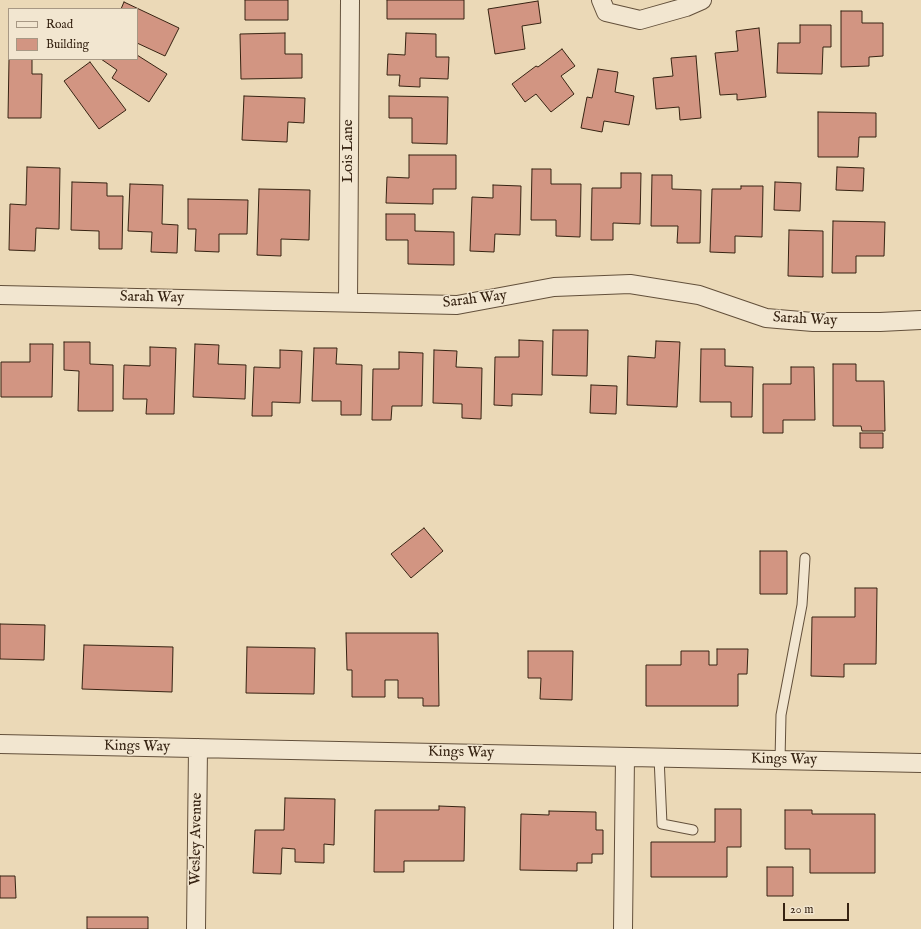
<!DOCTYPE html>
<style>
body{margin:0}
#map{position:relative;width:921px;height:929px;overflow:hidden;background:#ebd9b7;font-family:"IM FELL English",serif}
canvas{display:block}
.legend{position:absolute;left:8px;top:8px;width:130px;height:52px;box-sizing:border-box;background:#f2e6d0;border:1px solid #a79884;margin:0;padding:5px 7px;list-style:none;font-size:12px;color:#362312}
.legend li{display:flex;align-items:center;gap:8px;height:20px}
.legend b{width:20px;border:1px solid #a79884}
.scale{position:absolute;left:783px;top:903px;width:66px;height:18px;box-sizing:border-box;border:2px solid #362312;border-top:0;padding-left:5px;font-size:12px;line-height:14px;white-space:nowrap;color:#362312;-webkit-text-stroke:3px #f2e6d0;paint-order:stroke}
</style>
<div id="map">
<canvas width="921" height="929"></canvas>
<ul class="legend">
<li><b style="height:5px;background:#f2e6d0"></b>Road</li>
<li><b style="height:11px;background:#d29582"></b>Building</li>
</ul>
<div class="scale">20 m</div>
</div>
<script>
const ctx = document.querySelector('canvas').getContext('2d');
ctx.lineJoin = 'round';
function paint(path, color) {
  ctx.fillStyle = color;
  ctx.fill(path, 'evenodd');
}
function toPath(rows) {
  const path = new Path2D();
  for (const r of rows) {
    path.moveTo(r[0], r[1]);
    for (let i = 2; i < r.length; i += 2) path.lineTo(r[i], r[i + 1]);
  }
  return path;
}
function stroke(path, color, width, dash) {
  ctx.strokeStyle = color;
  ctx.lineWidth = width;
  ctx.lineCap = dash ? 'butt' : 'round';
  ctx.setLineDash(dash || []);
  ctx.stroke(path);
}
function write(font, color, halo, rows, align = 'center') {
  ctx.font = font + ' "IM FELL English",serif';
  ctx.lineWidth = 3;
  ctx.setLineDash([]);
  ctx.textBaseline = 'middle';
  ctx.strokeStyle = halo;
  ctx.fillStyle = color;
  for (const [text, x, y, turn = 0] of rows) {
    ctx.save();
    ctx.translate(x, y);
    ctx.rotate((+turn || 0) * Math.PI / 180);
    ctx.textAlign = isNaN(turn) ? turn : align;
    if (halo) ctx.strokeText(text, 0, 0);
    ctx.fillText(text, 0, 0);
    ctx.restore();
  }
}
const building = toPath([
 [245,0,288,0,288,20,245,20,245,0],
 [387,0,464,0,464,19,387,19,387,0],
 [538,1,541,23,522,26,525,49,495,54,488,9,538,1],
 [124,2,179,28,165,56,137,43,137,9,121,9,124,2],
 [841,11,862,11,862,23,883,23,883,56,869,57,869,66,841,67,841,11],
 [800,25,831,25,831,47,823,47,822,74,777,73,778,43,800,43,800,25],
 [759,28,766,97,737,100,737,94,720,95,715,53,738,51,736,31,759,28],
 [285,33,285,54,302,54,302,78,241,79,240,34,285,33],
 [406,33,436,34,436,57,449,57,448,79,420,78,420,87,399,86,400,75,387,75,388,54,405,55,406,33],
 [562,49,575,66,561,76,574,94,551,112,536,94,525,102,512,84,536,66,538,67,562,49],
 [137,55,167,74,149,102,112,78,117,70,101,59,137,59,137,55],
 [696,56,701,118,680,120,679,107,656,109,653,78,673,76,671,58,696,56],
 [9,59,32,59,32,74,42,74,41,118,8,118,9,59],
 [90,62,126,110,99,129,64,81,90,62],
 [598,69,618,72,615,92,634,96,629,125,604,121,602,132,581,128,587,97,592,98,598,69],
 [244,96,305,98,304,123,288,122,287,142,242,140,244,96],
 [389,96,448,97,447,144,412,143,412,118,389,118,389,96],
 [818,112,876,113,876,137,859,137,858,157,818,157,818,112],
 [409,155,456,155,456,189,433,189,433,204,386,203,387,177,409,178,409,155],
 [27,167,60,168,59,229,36,228,35,251,9,250,10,204,26,205,27,167],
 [837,167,864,168,863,191,836,190,837,167],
 [532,169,551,169,551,184,581,184,580,237,556,236,556,220,531,220,532,169],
 [621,173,641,173,640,224,613,223,613,240,591,240,592,188,621,188,621,173],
 [652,175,672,175,672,189,701,190,700,243,677,243,678,226,651,226,652,175],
 [72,182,107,183,107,196,123,196,122,249,99,249,99,231,71,230,72,182],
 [775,182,801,183,800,211,774,210,775,182],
 [130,184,163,185,162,224,178,225,177,253,151,252,152,232,128,231,130,184],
 [493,185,521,186,520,235,495,234,494,252,470,251,472,197,493,198,493,185],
 [741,186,763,186,762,237,735,236,735,253,710,252,712,189,741,189,741,186],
 [259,189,310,190,309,240,281,239,281,256,257,255,259,189],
 [188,199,248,200,247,234,219,234,219,252,195,251,196,229,188,229,188,199],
 [386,214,415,214,415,231,454,232,454,265,408,264,408,240,386,240,386,214],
 [833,221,885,222,884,256,856,256,856,273,832,273,833,221],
 [789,230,823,231,823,277,788,276,789,230],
 [553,330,588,330,587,376,552,375,553,330],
 [519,340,543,341,542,395,512,394,512,406,494,405,495,357,519,357,519,340],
 [656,341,680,342,677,407,627,405,628,356,655,358,656,341],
 [64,342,90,342,90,364,113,365,113,411,78,411,79,371,64,370,64,342],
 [30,344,53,344,52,397,1,397,1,362,30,362,30,344],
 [195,344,219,345,218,364,246,365,245,399,193,397,195,344],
 [150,347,176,348,174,414,146,414,147,399,123,399,124,365,150,366,150,347],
 [314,348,337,348,336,364,362,365,361,415,341,415,341,401,312,401,314,348],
 [701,349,725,349,725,366,753,367,752,417,731,417,731,402,700,402,701,349],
 [280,350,302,351,300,403,272,402,272,416,252,416,254,367,280,368,280,350],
 [434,350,457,351,456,367,482,368,481,419,462,418,462,404,433,403,434,350],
 [399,352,423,353,422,406,392,406,391,420,372,420,373,369,399,369,399,352],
 [833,364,856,364,856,381,884,381,885,431,862,431,861,426,833,426,833,364],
 [791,367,814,367,815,420,783,420,783,433,763,433,763,384,791,384,791,367],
 [591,385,617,386,616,414,590,413,591,385],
 [860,433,883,433,883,448,860,448,860,433],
 [424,528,443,551,411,578,391,554,424,528],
 [760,551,787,551,787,594,760,594,760,551],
 [855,588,877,588,876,664,844,664,844,677,811,676,812,617,855,617,855,588],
 [0,624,45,625,44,660,0,659,0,624],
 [346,633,438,633,439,706,423,706,423,698,398,698,398,680,385,680,385,697,352,697,352,670,347,670,346,633],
 [84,645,173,647,172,692,82,689,84,645],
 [247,647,315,648,314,694,246,693,247,647],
 [717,649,748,649,747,674,738,674,738,706,646,706,646,665,681,665,681,651,709,651,709,665,717,665,717,649],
 [528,651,573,651,572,700,540,699,541,678,528,678,528,651],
 [285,798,335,799,334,845,324,844,324,863,295,862,295,849,282,848,281,874,253,873,255,830,284,830,285,798],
 [439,806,465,807,464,861,404,861,404,872,374,872,375,810,439,810,439,806],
 [715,809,741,809,741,847,727,847,727,877,651,877,651,842,715,842,715,809],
 [785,810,812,810,812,814,875,814,875,873,810,873,810,849,785,849,785,810],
 [549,811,596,812,596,830,603,830,603,854,592,854,592,863,577,863,577,871,520,870,521,814,549,815,549,811],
 [767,867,793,867,793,896,767,896,767,867],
 [0,876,15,876,16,898,0,898,0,876],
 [87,917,148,917,148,929,87,929,87,917]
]);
paint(building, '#d29582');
stroke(building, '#362312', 1);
const lane = toPath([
 [659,757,662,824,693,830],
 [780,760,781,715,802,605,805,558]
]);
const street = toPath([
 [601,0,606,12,640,20,686,7,702,0],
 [0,295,457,305,554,287,630,284,699,295,766,318,813,322,880,322,921,320],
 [348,302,350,0],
 [0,744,921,763],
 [196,929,198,748],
 [623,929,625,757]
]);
stroke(lane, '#63503b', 11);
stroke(street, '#63503b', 20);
stroke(lane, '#f2e6d0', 9);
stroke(street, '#f2e6d0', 18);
write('15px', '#362312', '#f2e6d0', [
 ["Lois Lane",349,151,-90],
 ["Sarah Way",152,298,1],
 ["Sarah Way",475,300,-7],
 ["Sarah Way",805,320,3],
 ["Kings Way",137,747,1],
 ["Kings Way",461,753,1],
 ["Kings Way",784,760,1],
 ["Wesley Avenue",197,839,-89]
]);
</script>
